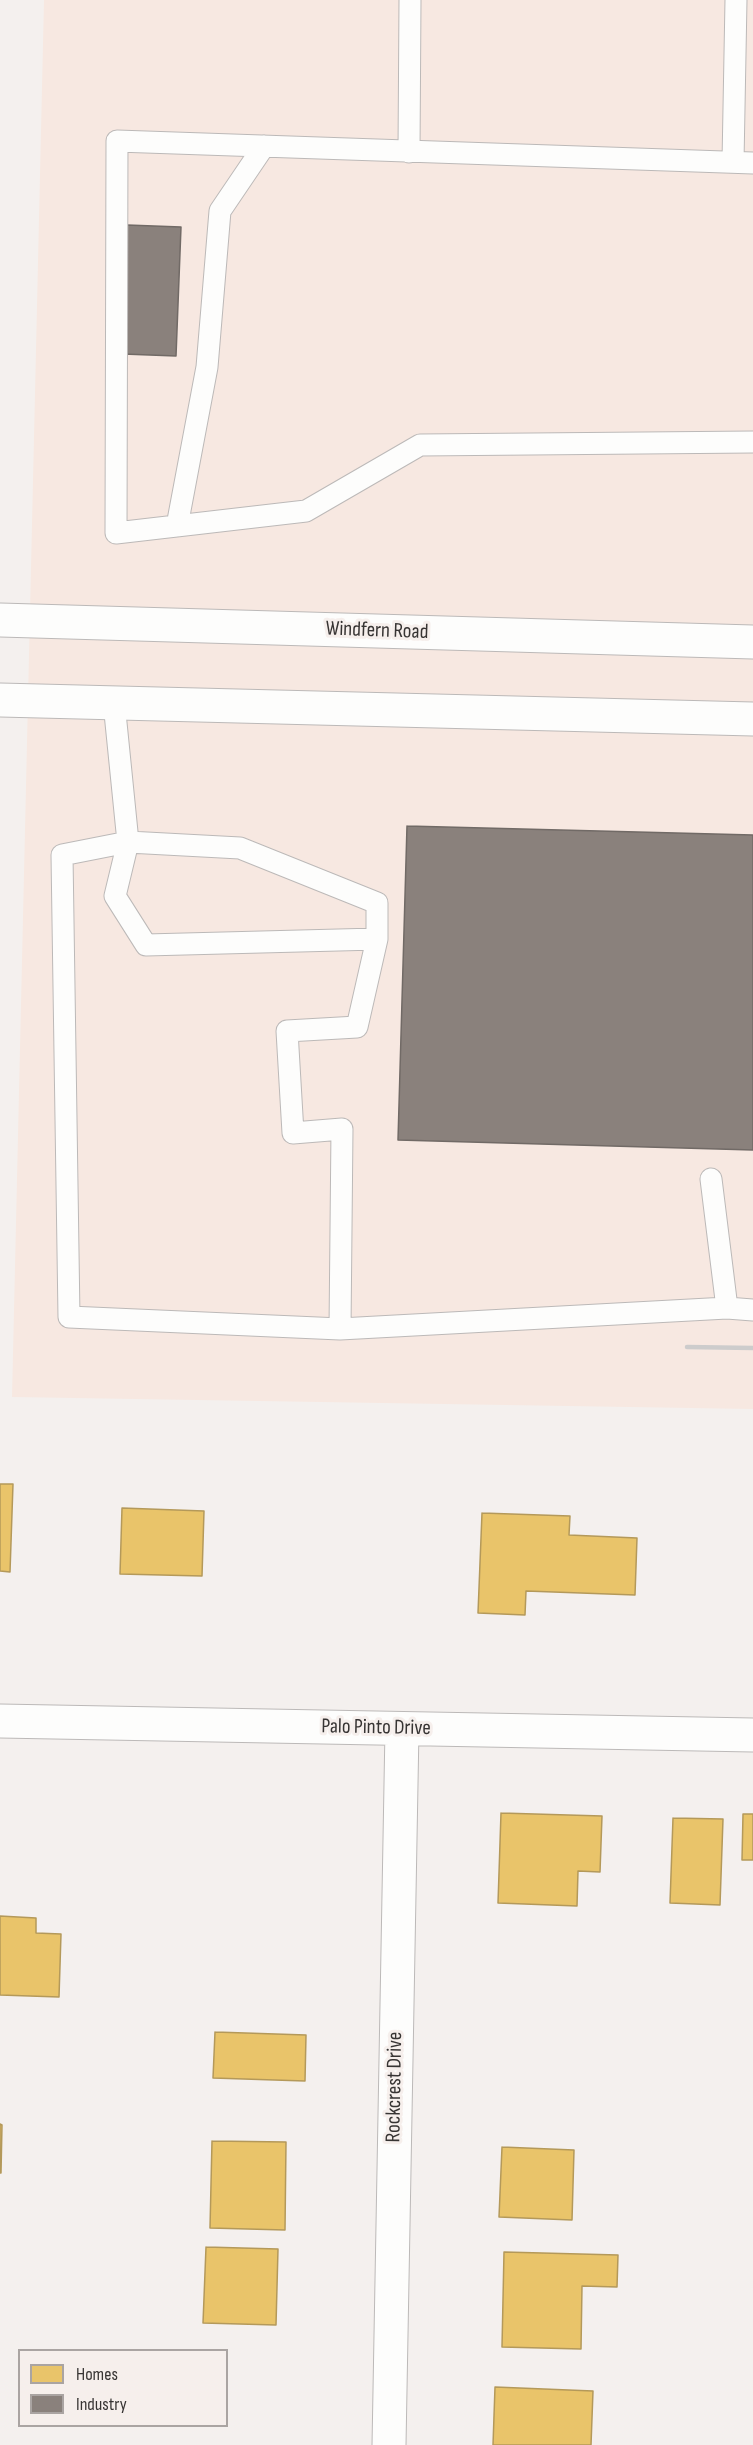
<!DOCTYPE html>
<style>
body{margin:0}
#map{position:relative;width:753px;height:2445px;overflow:hidden;background:#f4f0ee;font-family:"Sofia Sans Condensed",sans-serif}
canvas{display:block}
.legend{position:absolute;left:18px;top:2349px;width:210px;height:78px;box-sizing:border-box;background:#f6efec;border:2px solid #aaa4a2;margin:0;padding:8px 10px;list-style:none;font-size:18px;color:#373433}
.legend li{display:flex;align-items:center;gap:12px;height:30px}
.legend b{width:30px;border:2px solid #aaa4a2}
</style>
<div id="map">
<canvas width="753" height="2445"></canvas>
<ul class="legend">
<li><b style="height:16px;background:#e9c46a"></b>Homes</li>
<li><b style="height:16px;background:#8a817c"></b>Industry</li>
</ul>
</div>
<script>
const ctx = document.querySelector('canvas').getContext('2d');
ctx.lineJoin = 'round';
function paint(path, color) {
  ctx.fillStyle = color;
  ctx.fill(path, 'evenodd');
}
function toPath(rows) {
  const path = new Path2D();
  for (const r of rows) {
    path.moveTo(r[0], r[1]);
    for (let i = 2; i < r.length; i += 2) path.lineTo(r[i], r[i + 1]);
  }
  return path;
}
function stroke(path, color, width, dash) {
  ctx.strokeStyle = color;
  ctx.lineWidth = width;
  ctx.lineCap = dash ? 'butt' : 'round';
  ctx.setLineDash(dash || []);
  ctx.stroke(path);
}
function write(font, color, halo, rows, align = 'center') {
  ctx.font = font + ' "Sofia Sans Condensed",sans-serif';
  ctx.lineWidth = 6;
  ctx.setLineDash([]);
  ctx.textBaseline = 'middle';
  ctx.strokeStyle = halo;
  ctx.fillStyle = color;
  for (const [text, x, y, turn = 0] of rows) {
    ctx.save();
    ctx.translate(x, y);
    ctx.rotate((+turn || 0) * Math.PI / 180);
    ctx.textAlign = isNaN(turn) ? turn : align;
    if (halo) ctx.strokeText(text, 0, 0);
    ctx.fillText(text, 0, 0);
    ctx.restore();
  }
}
paint(toPath([
 [44,0,753,0,753,1409,12,1397]
]), '#f7e8e1');
const homes = toPath([
 [0,1484,13,1484,10,1572,0,1571,0,1484],
 [122,1508,204,1511,202,1576,120,1574,122,1508],
 [482,1513,570,1516,569,1535,637,1538,635,1595,526,1591,525,1615,478,1613,482,1513],
 [501,1813,602,1816,600,1872,578,1871,577,1906,498,1903,501,1813],
 [743,1814,753,1814,753,1860,742,1860,743,1814],
 [673,1818,723,1819,720,1905,670,1903,673,1818],
 [0,1916,36,1918,36,1933,61,1934,59,1997,0,1995,0,1916],
 [215,2032,306,2035,305,2081,213,2078,215,2032],
 [0,2124,2,2125,1,2173,0,2173,0,2124],
 [212,2141,286,2142,285,2230,210,2228,212,2141],
 [502,2147,574,2150,572,2220,499,2217,502,2147],
 [206,2247,278,2249,276,2325,203,2323,206,2247],
 [504,2252,618,2255,617,2287,582,2286,581,2349,502,2347,504,2252],
 [495,2387,593,2391,591,2445,493,2445,495,2387]
]);
paint(homes, '#e9c46a');
stroke(homes, '#b4995a', 1.5);
const industry = toPath([
 [127,225,181,227,176,356,123,354,127,225],
 [407,826,753,835,753,1150,398,1140,407,826]
]);
paint(industry, '#8a817c');
stroke(industry, '#716a66', 1.5);
const lane = toPath([
 [409,152,410,0],
 [733,162,736,0],
 [753,163,117,141,116,533,306,511,420,445,753,442],
 [177,526,207,367,220,211,264,146],
 [114,703,128,842,115,896,146,945,377,939],
 [711,1179,727,1308],
 [340,1329,342,1129,293,1133,287,1031,357,1027,377,939,377,903,240,848,128,842,62,855,69,1317,340,1329,727,1308,753,1310]
]);
const street = toPath([
 [0,1721,753,1735],
 [389,2445,402,1729]
]);
const secondary = toPath([
 [0,620,753,642],
 [0,700,753,719]
]);
stroke(lane, '#bcb9b8', 23);
stroke(street, '#bcb9b8', 35);
stroke(secondary, '#bcb9b8', 35);
stroke(lane, '#fdfdfc', 21);
stroke(street, '#fdfdfc', 33);
stroke(secondary, '#fdfdfc', 33);
stroke(toPath([
 [687,1347,753,1348]
]), '#cdcccc', 4.5);
write('21px', '#373433', '#f6efec', [
 ["Windfern Road",377,631,2],
 ["Palo Pinto Drive",376,1728,1],
 ["Rockcrest Drive",395,2087,-89]
]);
</script>
